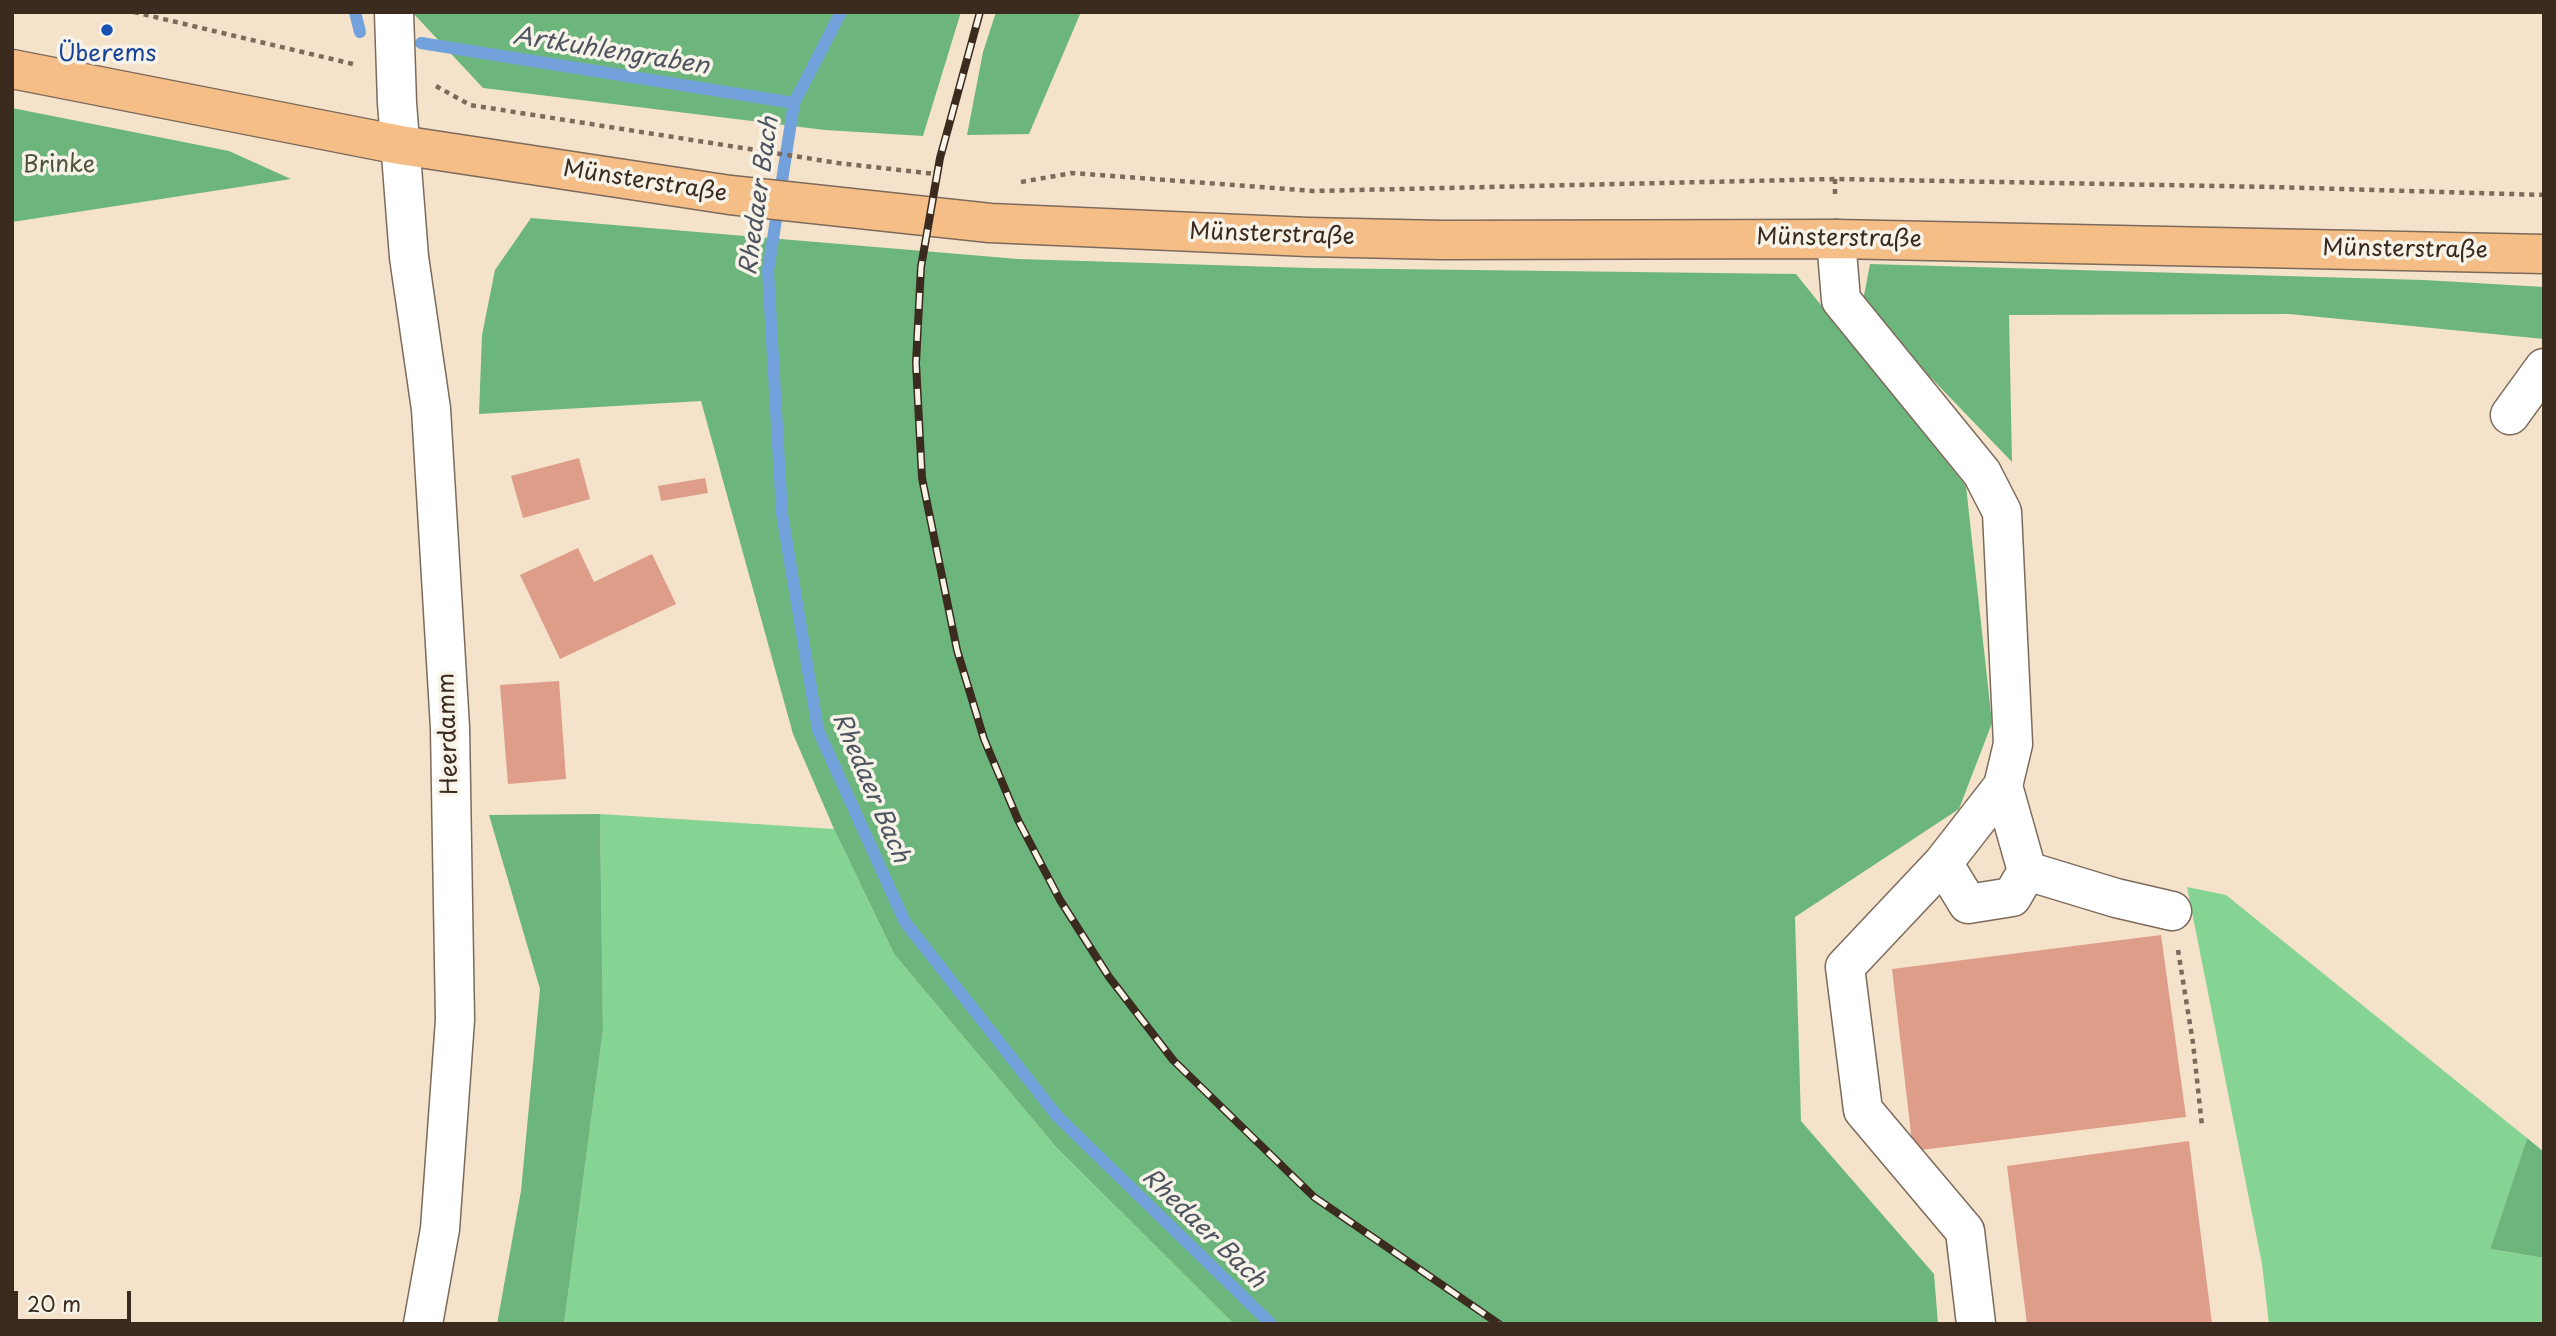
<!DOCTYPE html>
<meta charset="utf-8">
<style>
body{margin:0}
#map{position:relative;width:2556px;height:1336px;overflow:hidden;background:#f5e2cb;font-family:"Playpen Sans",sans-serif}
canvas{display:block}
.frame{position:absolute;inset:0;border:14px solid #3b2a1e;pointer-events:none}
.scale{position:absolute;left:14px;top:1291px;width:117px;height:32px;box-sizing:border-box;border:4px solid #3b2a1e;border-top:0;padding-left:9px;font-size:21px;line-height:24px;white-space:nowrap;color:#3b2a1e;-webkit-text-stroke:5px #f7f3e8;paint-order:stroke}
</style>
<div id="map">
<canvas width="2556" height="1336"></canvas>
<div class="frame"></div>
<div class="scale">20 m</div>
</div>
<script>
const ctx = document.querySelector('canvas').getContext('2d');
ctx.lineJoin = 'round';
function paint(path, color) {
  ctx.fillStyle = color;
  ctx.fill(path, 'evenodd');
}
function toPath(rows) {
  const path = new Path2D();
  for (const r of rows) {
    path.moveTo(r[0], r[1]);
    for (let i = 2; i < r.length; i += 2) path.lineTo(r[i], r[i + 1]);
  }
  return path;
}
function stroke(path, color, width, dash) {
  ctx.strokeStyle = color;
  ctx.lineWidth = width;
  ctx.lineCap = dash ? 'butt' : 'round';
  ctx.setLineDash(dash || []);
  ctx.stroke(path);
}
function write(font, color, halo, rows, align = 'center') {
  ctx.font = font + ' "Playpen Sans",sans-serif';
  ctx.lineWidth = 7;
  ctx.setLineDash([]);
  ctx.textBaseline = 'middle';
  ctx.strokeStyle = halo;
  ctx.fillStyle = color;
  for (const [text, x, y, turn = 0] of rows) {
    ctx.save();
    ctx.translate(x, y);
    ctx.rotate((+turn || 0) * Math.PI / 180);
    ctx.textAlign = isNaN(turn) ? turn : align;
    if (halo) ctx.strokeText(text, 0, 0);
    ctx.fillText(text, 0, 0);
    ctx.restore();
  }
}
paint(toPath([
 [600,814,834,829,894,954,1056,1147,1234,1324,564,1324,603,1030],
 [2187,887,2226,895,2527,1138,2490,1249,2544,1258,2544,1324,2269,1324,2262,1264]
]), '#85d494');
paint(toPath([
 [412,12,961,12,923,136,825,130,483,88],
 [996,12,1081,12,1029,134,967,135,983,52],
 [12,108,229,151,291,179,12,222],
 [531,218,1018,259,1310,268,1796,274,1966,486,1992,723,1959,809,1795,917,1801,1121,1934,1274,1938,1324,1234,1324,1056,1147,894,954,834,829,793,734,701,401,479,414,482,335,495,270],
 [1870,264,2424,280,2544,287,2544,339,2289,314,2009,315,2012,462,1862,306],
 [600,814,603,1030,564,1324,497,1324,521,1191,540,989,489,815],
 [2527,1138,2544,1152,2544,1258,2490,1249]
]), '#6cb67e');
stroke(toPath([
 [355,12,360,32],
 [841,12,794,103,768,271,782,514,818,730,905,922,1057,1116,1271,1324],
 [421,43,794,103]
]), '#72a1db', 12);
paint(toPath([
 [579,458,590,499,523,518,511,476],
 [705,478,708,493,661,501,658,486],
 [578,548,594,582,652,554,676,604,560,659,520,575],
 [559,681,566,779,508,784,500,685],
 [2161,935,2186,1117,1913,1151,1892,969],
 [2189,1141,2212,1324,2027,1324,2007,1166]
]), '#dd9d89');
const minor = toPath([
 [394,12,397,103,409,257,431,409,450,728,455,1020,440,1229,423,1324],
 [1836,239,1841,300,1982,473,2002,512,2013,744,2003,786,1943,863,1845,967,1863,1110,1965,1231,1976,1324],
 [2510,415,2544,368],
 [1943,863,1968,904,2012,897,2027,871,2003,786],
 [2027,871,2116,898,2172,911]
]);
const major = toPath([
 [12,69,400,145,730,195,990,223,1308,237,1442,240,1836,239,2544,254]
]);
stroke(minor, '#7c6a5b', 41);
stroke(major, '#7c6a5b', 41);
stroke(toPath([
 [134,12,357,65],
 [436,86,470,105,838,163,935,174],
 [1835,179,1835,199],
 [1021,182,1072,173,1314,191,1835,179,2273,187,2544,195],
 [2178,950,2193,1043,2202,1126]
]), '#7c6a5b', 4.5, [5, 5]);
stroke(minor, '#fff', 38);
stroke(major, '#f6be87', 38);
const rail = toPath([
 [980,12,940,158,921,267,916,363,922,478,957,650,984,739,1018,820,1060,900,1109,977,1173,1060,1314,1197,1499,1324]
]);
stroke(rail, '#3b2a1e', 8);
stroke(rail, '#f7f3e8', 5, [16]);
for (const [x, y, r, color] of [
 [107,30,7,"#1a4fb4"]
]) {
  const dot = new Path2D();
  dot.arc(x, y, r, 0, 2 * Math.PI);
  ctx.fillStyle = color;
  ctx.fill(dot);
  stroke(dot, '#f7f3e8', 2.5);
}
write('23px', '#164399', '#f7f3e8', [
 ["Überems",107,55]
]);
write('23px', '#4e543c', '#f7f3e8', [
 ["Brinke",59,166]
]);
write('23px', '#3b2a1e', '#f7f3e8', [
 ["Münsterstraße",645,182,9],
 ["Münsterstraße",1272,235,2],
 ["Münsterstraße",1839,239,1],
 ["Münsterstraße",2405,250,1],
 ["Heerdamm",449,734,-92]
]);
write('italic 24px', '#4e5460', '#f7f3e8', [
 ["Artkuhlengraben",611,52,9],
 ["Rhedaer Bach",760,196,-82],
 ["Rhedaer Bach",870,788,67],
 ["Rhedaer Bach",1203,1229,44]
]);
</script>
